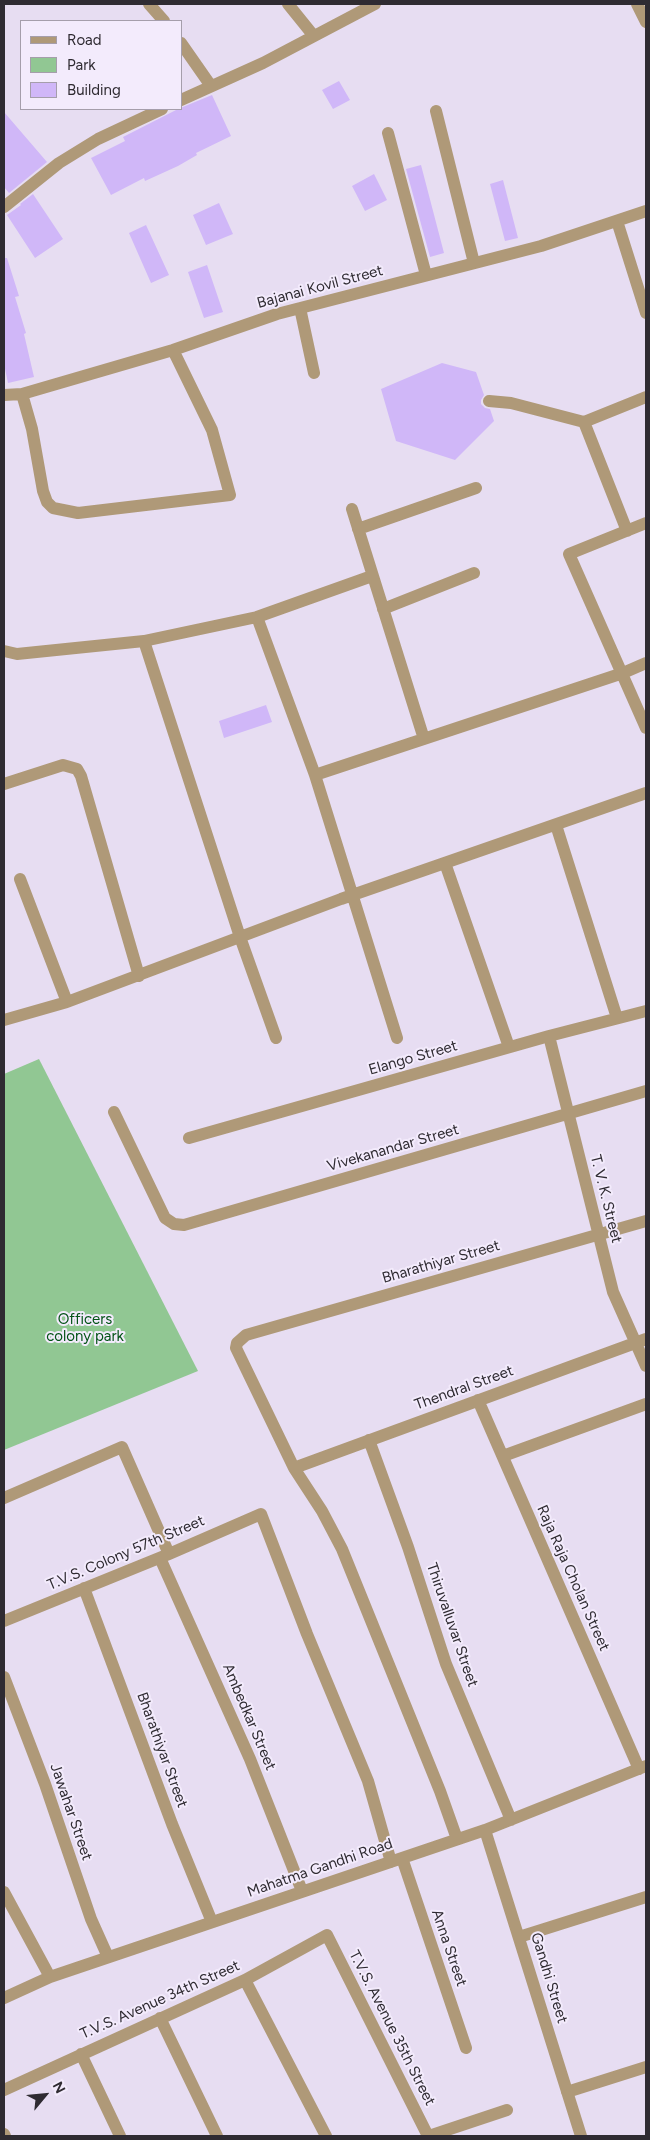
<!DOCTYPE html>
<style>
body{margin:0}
#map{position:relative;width:650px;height:2140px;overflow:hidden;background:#e7ddf2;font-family:Figtree,sans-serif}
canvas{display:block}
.frame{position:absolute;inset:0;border:5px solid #2f2b32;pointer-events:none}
.legend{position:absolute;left:20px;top:20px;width:162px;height:90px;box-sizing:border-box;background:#f3ebfc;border:1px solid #a59eab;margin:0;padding:6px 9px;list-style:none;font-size:15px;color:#2f2b32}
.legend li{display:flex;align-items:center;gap:10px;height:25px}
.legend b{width:25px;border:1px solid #a59eab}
.north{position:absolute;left:20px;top:2070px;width:50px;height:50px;-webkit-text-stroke:4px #f3ebfc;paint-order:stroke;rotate:62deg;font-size:14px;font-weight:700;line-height:20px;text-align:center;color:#2f2b32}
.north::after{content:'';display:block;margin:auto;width:18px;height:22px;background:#2f2b32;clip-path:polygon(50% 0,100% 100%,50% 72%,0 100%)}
</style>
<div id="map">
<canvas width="650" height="2140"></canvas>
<div class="frame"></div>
<ul class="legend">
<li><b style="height:6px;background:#af9978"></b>Road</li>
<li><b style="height:14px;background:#91c793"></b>Park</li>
<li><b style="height:14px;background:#d0b7f8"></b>Building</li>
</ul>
<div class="north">N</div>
</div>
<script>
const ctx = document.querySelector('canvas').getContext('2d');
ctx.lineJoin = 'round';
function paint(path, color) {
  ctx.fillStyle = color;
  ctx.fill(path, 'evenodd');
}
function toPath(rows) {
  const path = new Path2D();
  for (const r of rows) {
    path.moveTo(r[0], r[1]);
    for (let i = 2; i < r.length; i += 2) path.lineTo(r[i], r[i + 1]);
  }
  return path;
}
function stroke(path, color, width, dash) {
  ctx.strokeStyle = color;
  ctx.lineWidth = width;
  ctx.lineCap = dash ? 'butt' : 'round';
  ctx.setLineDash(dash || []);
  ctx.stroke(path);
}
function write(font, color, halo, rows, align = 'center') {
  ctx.font = font + ' Figtree,sans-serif';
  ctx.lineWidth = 4;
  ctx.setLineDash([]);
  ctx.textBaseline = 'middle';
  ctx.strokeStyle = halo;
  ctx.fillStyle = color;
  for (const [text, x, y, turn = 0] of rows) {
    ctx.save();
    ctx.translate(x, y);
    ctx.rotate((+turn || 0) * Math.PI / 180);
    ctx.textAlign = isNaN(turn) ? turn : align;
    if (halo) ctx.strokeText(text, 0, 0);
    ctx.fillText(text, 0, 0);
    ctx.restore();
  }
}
paint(toPath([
 [39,1059,198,1371,4,1450,4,1074]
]), '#91c793');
paint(toPath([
 [339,81,350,100,333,109,322,90],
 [212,95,231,136,196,153,197,155,178,166,145,181,144,178,111,195,91,158,125,141,123,137,178,109],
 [4,112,47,162,9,193,4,187],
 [421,165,444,253,430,257,406,169],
 [374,174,387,200,365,211,352,186],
 [503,180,518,238,505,241,490,184],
 [33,194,63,239,35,258,7,215,21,205,20,204],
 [219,203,233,234,206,245,193,215],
 [146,225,169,275,151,283,129,233],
 [4,258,7,258,19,296,15,297,26,333,24,334,34,377,8,383,4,364],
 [207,265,223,312,204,318,188,272],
 [442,363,476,372,484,395,481,400,481,404,485,408,490,409,494,421,455,460,396,441,381,389],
 [266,705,272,722,224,738,219,721]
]), '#d0b7f8');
stroke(toPath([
 [149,4,164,21],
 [288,4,313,35],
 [637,4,646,22],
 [181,43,211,86],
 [181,100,263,63,375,4],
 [436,111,474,263],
 [388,133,426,275],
 [4,207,59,163,98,139,162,109],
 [617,221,646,313],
 [300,308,314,373],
 [22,394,32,429,43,491,47,502,53,508,78,513,230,495,212,430,173,350],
 [4,395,22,394,173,350,277,314,541,246,646,211],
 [489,401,511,403,584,422,646,397],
 [584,422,627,531],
 [352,509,424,739],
 [646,523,569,554,646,728],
 [358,529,476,488],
 [383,609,474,573],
 [257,617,315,775,623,673,646,663],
 [144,641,240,937,276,1038],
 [4,651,17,654,144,641,257,617,372,576],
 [315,775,397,1038],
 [4,784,63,765,77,769,81,776,139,976],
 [556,825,617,1018],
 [445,863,509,1047],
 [20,879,67,1002],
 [4,1020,67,1002,341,899,646,793],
 [549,1036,613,1292,646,1366],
 [114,1112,165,1218,174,1224,184,1225,646,1091],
 [189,1138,549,1036,646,1011],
 [478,1400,639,1769],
 [369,1440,408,1547,446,1664,511,1820],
 [503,1456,646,1404],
 [294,1468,646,1339],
 [4,1498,122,1447,169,1554],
 [160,1558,250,1759,302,1891],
 [84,1588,172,1824,212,1922],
 [4,1621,169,1554,261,1514,307,1634,368,1781,391,1862],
 [4,1677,45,1784,91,1919,108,1957],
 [485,1830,581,2136],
 [457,1839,440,1791,342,1549,322,1511,294,1468,236,1348,237,1343,246,1335,646,1221],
 [402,1858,466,2048],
 [4,1892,50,1977],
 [519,1937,646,1897],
 [245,1980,326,2136],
 [4,1998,50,1977,485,1830,646,1766],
 [160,2018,217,2136],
 [81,2054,120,2136],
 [4,2090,245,1980,327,1935,428,2136],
 [567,2092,646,2067],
 [4,2134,5,2136],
 [429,2136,507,2110]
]), '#af9978', 12);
write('15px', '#2f2b32', '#f3ebfc', [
 ["Bajanai Kovil Street",320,287,-15],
 ["Elango Street",413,1058,-16],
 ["Vivekanandar Street",393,1148,-16],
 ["T. V. K. Street",606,1199,76],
 ["Bharathiyar Street",441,1262,-16],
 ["Thendral Street",464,1388,-20],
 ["T.V.S. Colony 57th Street",126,1553,-23],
 ["Raja Raja Cholan Street",573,1578,66],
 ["Thiruvalluvar Street",452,1625,71],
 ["Ambedkar Street",249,1717,67],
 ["Bharathiyar Street",162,1750,70],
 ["Jawahar Street",71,1812,71],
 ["Mahatma Gandhi Road",320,1868,-19],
 ["Anna Street",449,1948,71],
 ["Gandhi Street",549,1978,73],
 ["T.V.S. Avenue 34th Street",160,2000,-24],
 ["T.V.S. Avenue 35th Street",392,2028,63]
]);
write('15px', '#035316', '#f3ebfc', [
 ["Officers",85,1320],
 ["colony park",85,1337]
]);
</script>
